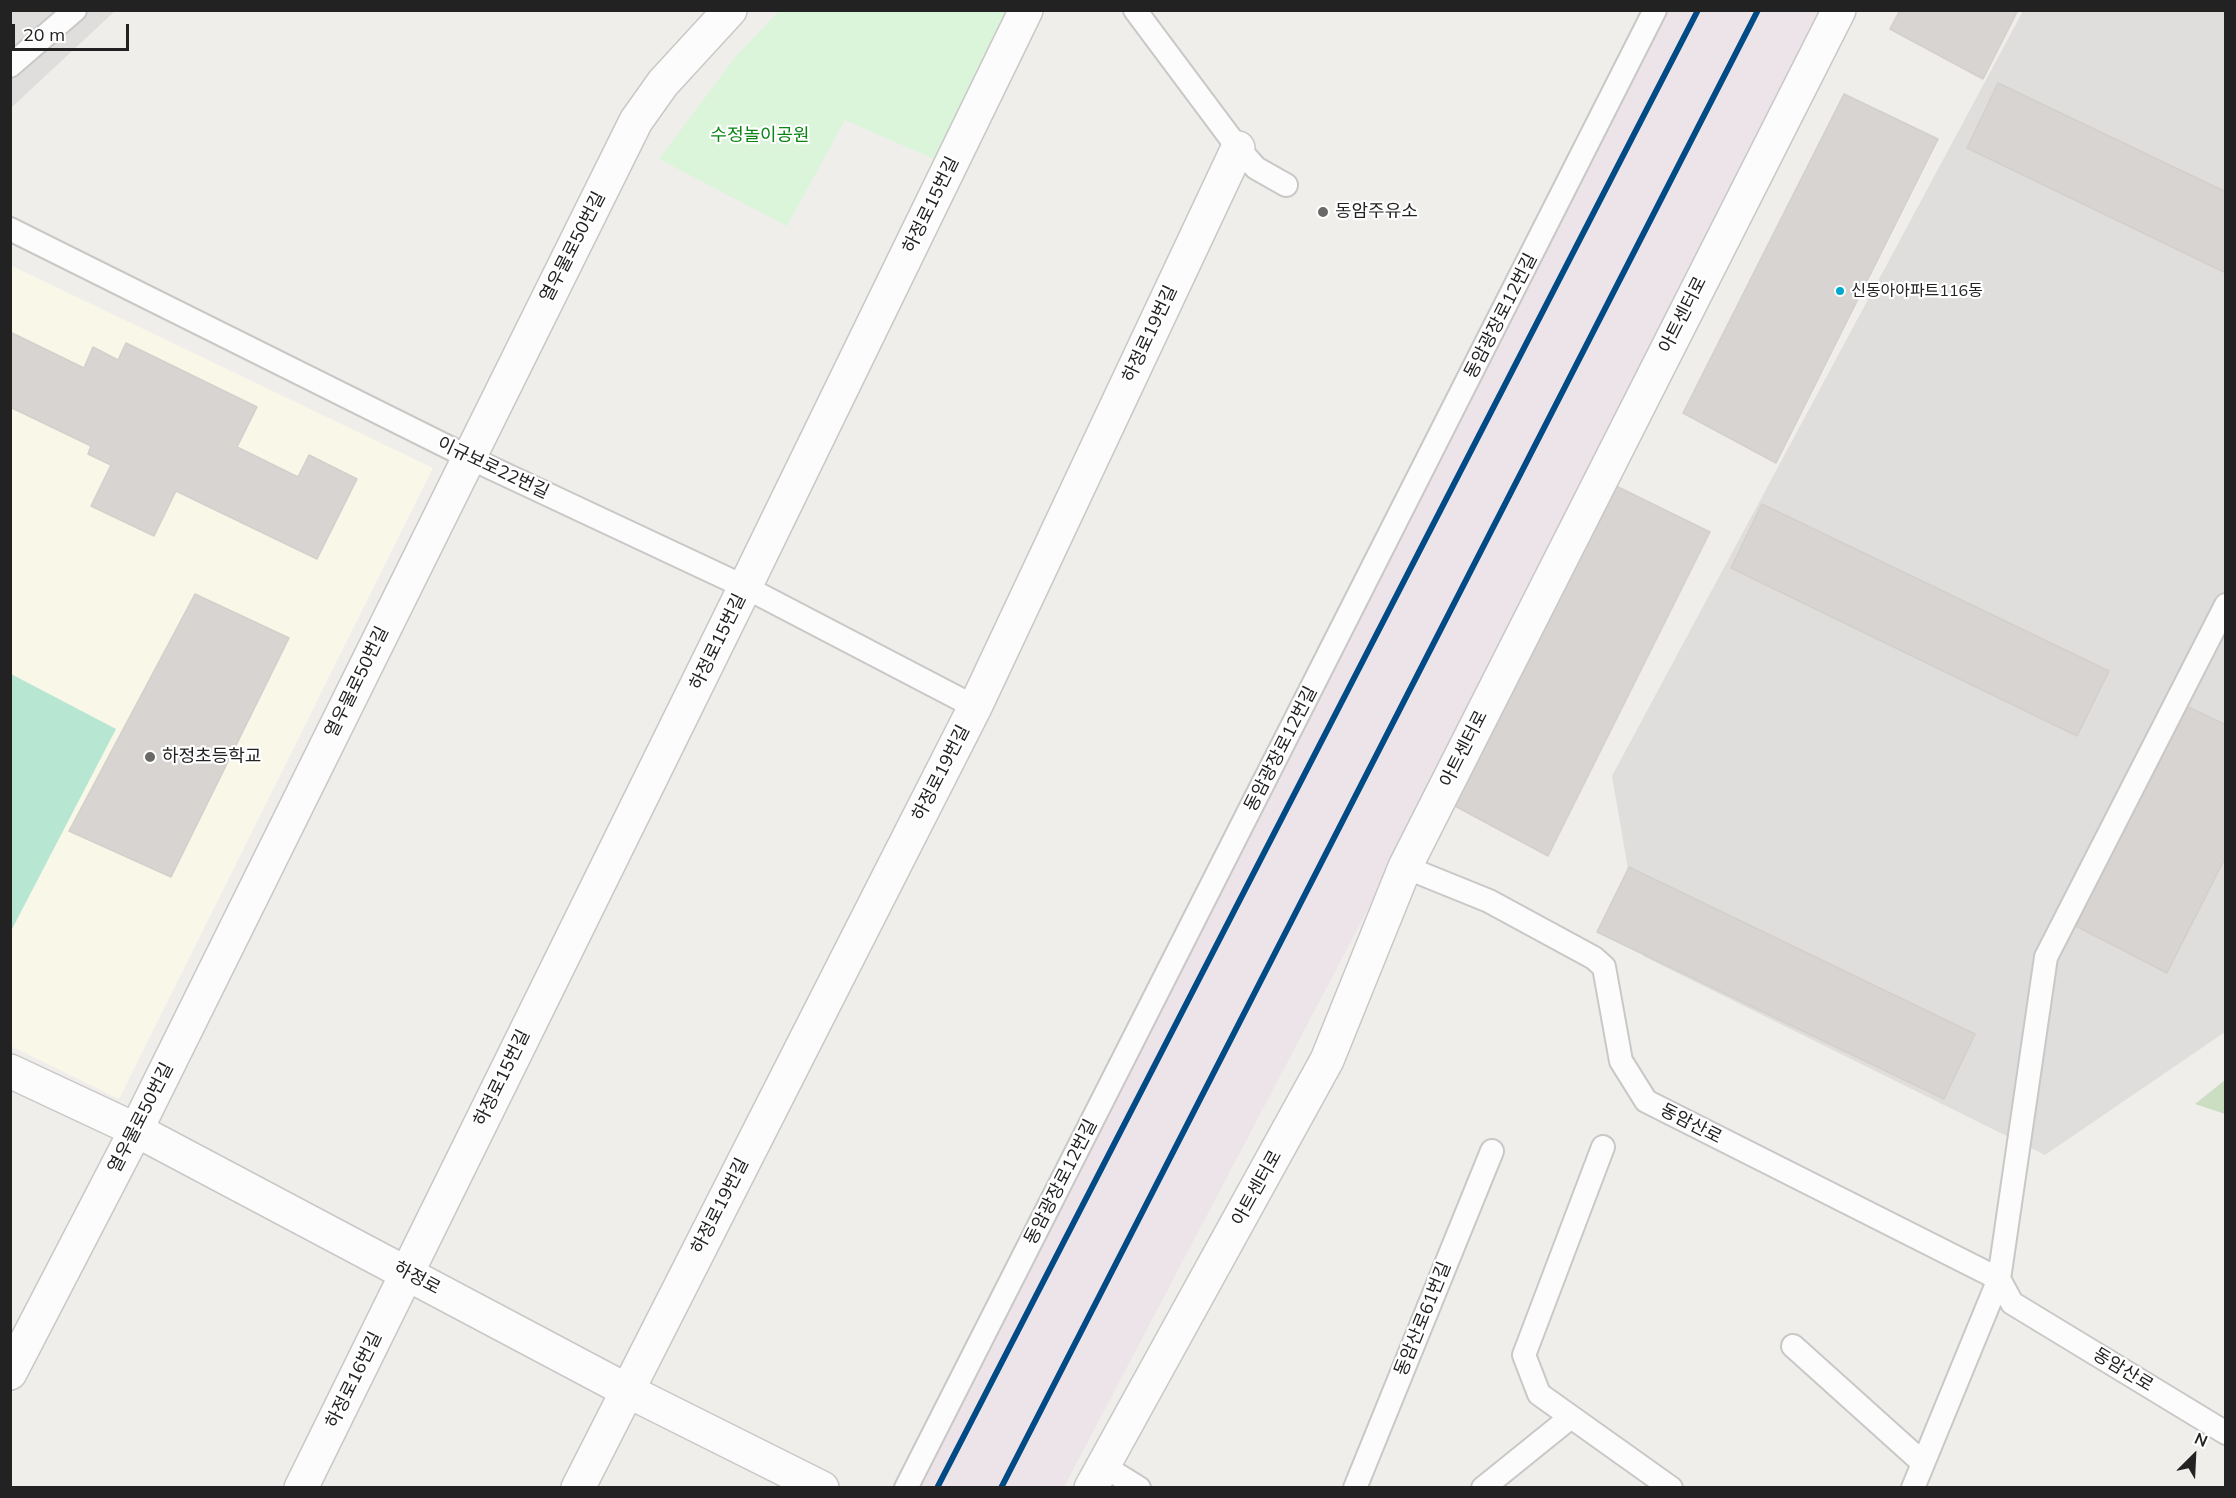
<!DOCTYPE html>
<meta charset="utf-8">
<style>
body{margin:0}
#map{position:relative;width:2236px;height:1498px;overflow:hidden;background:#f0eeeb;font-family:Mulish,sans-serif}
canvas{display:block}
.frame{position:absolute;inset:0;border:12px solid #222;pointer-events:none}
.north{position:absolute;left:2164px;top:1426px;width:60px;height:60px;-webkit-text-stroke:4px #fff;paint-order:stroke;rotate:24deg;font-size:16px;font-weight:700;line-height:24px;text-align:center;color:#222}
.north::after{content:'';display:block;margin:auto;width:21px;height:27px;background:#222;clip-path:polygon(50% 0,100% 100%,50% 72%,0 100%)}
.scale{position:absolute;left:12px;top:24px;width:117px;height:27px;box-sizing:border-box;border:3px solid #222;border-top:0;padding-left:8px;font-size:18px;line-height:21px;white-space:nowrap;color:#222;-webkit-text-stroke:4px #fff;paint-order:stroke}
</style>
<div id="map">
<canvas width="2236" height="1498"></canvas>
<div class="frame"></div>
<div class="north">N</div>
<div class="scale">20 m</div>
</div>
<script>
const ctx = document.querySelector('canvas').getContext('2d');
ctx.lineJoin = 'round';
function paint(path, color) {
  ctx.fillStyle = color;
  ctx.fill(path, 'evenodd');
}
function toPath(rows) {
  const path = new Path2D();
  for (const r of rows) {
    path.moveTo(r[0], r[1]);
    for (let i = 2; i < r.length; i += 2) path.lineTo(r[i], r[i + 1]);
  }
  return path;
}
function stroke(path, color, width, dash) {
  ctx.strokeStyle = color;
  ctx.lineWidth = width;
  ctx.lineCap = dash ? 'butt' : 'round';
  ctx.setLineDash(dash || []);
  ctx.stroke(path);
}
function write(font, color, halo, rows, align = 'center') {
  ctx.font = font + ' Mulish,"Noto Sans KR",sans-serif';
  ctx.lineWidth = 4.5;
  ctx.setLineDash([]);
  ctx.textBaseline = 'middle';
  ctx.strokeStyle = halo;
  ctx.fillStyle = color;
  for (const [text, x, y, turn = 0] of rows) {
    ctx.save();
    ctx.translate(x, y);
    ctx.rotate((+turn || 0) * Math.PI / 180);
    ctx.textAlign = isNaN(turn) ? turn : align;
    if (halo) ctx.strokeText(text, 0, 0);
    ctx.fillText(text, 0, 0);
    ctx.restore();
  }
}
paint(toPath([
 [11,11,115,11,11,108],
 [2023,11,2225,11,2225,1032,2045,1155,1643,956,1612,776]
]), '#dfdedc');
paint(toPath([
 [1663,11,1819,11,1366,913,1064,1487,913,1488]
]), '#ede4e9');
paint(toPath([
 [10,265,433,468,119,1099,11,1046]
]), '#f8f7e8');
paint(toPath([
 [2225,1080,2225,1114,2195,1104]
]), '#cbdec1');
paint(toPath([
 [779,11,1013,11,938,161,845,120,787,226,659,159,736,56]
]), '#daf5da');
paint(toPath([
 [11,674,116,729,11,931,10,931]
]), '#b7e6d2');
const building = toPath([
 [1900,10,2018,10,1983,79,1890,29,1900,10],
 [1998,83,2226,192,2226,273,1967,148,1998,83],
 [1844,94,1938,139,1776,463,1683,413,1844,94],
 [10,332,84,368,93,347,118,360,126,343,257,407,237,447,298,477,309,455,357,479,317,559,176,491,154,536,91,506,111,465,88,454,91,446,10,407,10,332],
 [1616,486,1710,532,1548,856,1455,806,1616,486],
 [1762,504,2109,671,2077,736,1731,568,1762,504],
 [195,594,289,638,171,877,69,831,195,594],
 [2184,705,2226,725,2226,856,2167,973,2076,926,2184,705],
 [1629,867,1975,1034,1944,1099,1597,932,1629,867]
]);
paint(building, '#d7d4d2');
stroke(building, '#d3d0cc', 1.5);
const service = toPath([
 [1135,10,1238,148,1256,168,1286,185],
 [10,66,75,10],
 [10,229,468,457,745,587,975,707],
 [1405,867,1489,901,1594,958,1604,967,1621,1061,1646,1101,1999,1279,2012,1303,2226,1433],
 [1603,1147,1524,1355,1539,1394,1671,1488],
 [1793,1346,1923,1463],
 [1102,1465,1139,1488],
 [906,1488,1655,10],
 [1355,1488,1492,1151],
 [1483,1488,1571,1417],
 [1913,1488,1999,1279,2046,957,2226,605]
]);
const minor = toPath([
 [10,1071,136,1130,626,1390,822,1488],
 [10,1373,136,1130,636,121,663,83,730,10],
 [301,1488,745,587,1026,10],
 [578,1488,975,707,1238,148]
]);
const tertiary = toPath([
 [1091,1488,1327,1060,1405,867,1839,10]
]);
stroke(service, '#c9c8c7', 26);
stroke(minor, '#c9c8c7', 36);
stroke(tertiary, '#c9c8c7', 36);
stroke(service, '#fdfcfc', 22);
stroke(minor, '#fdfcfc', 33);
stroke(tertiary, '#fdfcfc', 33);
stroke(toPath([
 [937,1488,1698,10],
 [1001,1488,1758,10]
]), '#004a85', 6);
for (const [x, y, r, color] of [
 [1323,212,6,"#6a6968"],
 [1840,291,5,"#00a9ce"],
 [150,757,6,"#6a6968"]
]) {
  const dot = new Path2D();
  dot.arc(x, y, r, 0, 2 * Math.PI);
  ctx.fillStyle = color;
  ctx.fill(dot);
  stroke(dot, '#fff', 2);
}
write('16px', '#222', '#fff', [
 ["신동아아파트116동",1851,291]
], 'left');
write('18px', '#0c8416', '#fff', [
 ["수정놀이공원",760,136]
]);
write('18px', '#222', '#fff', [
 ["하정로15번길",931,205,-64],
 ["열우물로50번길",573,247,-63],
 ["아트센터로",1683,315,-63],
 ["동암광장로12번길",1501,316,-63],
 ["하정로19번길",1150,334,-65],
 ["이규보로22번길",493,468,25],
 ["하정로15번길",718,642,-64],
 ["열우물로50번길",357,682,-64],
 ["동암광장로12번길",1281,749,-63],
 ["아트센터로",1464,749,-63],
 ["하정로19번길",941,773,-63],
 ["하정로15번길",502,1078,-64],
 ["열우물로50번길",141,1118,-63],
 ["동암산로",1691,1124,27],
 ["동암광장로12번길",1061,1182,-63],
 ["아트센터로",1257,1188,-61],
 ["하정로19번길",720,1206,-63],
 ["하정로",417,1278,28],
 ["동암산로61번길",1423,1319,-68],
 ["동암산로",2123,1370,31],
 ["하정로16번길",354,1380,-64]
]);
write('18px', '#222', '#fff', [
 ["동암주유소",1335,212],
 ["하정초등학교",162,757]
], 'left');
</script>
